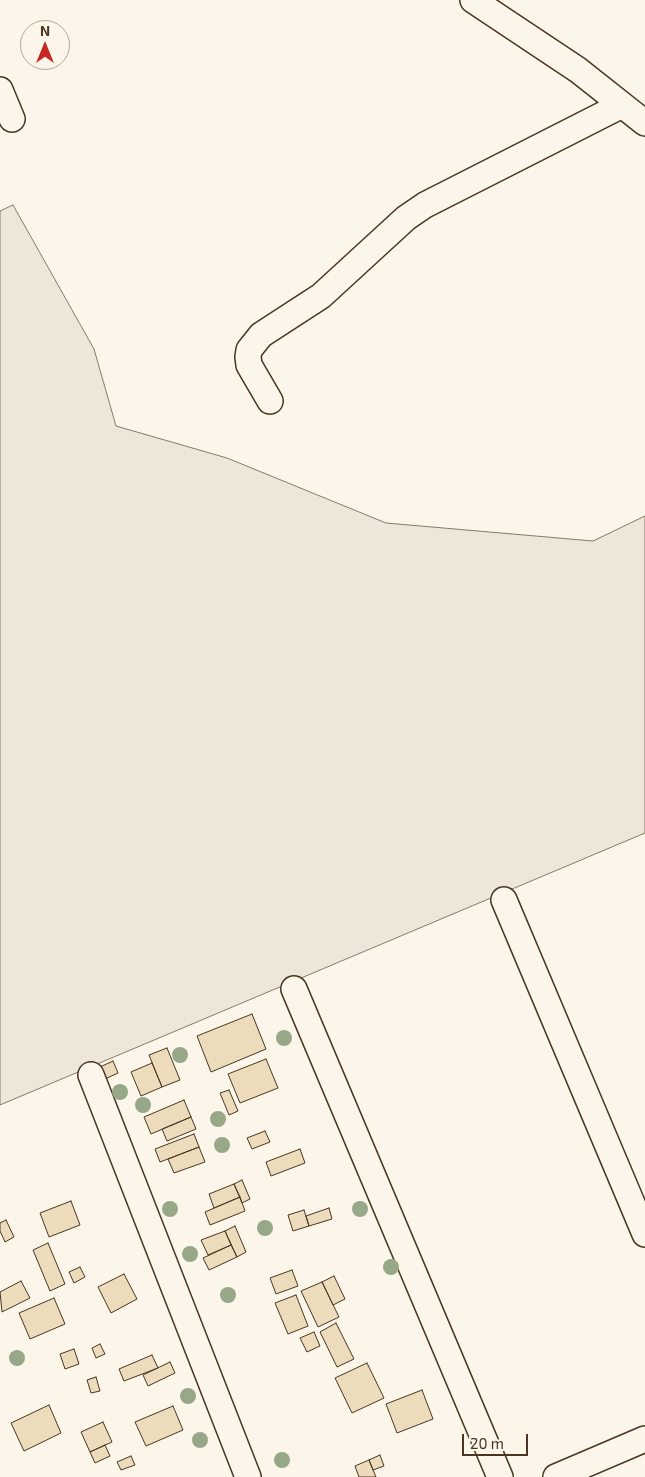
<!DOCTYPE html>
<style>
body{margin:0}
#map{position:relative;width:645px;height:1477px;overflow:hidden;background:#fbf6e9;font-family:"Exo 2",sans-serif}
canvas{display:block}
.north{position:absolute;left:20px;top:20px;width:50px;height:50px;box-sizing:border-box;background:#fbf6e9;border:1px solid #b4a999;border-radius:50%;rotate:0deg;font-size:14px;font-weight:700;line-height:20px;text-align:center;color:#4a3520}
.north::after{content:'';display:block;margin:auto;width:18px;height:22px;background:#c62828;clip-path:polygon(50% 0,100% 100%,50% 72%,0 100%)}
.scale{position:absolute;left:462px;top:1434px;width:66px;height:22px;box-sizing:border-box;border:2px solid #4a3520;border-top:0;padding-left:6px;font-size:15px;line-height:18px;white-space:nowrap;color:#4a3520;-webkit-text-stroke:4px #fbf6e9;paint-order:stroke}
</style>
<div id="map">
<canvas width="645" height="1477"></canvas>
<div class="north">N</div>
<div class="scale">20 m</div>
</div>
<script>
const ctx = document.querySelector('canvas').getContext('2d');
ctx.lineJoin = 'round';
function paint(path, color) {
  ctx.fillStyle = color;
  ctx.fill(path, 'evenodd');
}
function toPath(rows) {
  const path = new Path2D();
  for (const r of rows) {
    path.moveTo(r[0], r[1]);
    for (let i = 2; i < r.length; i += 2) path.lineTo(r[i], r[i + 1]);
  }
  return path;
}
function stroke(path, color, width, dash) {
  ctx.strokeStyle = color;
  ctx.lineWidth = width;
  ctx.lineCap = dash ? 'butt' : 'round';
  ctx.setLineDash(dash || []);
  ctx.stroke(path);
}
const green = toPath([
 [13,205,94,349,116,426,227,458,386,523,593,541,645,516,645,833,0,1105,0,211,13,205]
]);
paint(green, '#ede6d9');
stroke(green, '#887966', 1);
const building = toPath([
 [252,1014,266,1049,211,1072,197,1036,252,1014],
 [167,1048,180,1080,162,1087,149,1055,167,1048],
 [266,1059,278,1088,240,1103,228,1074,266,1059],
 [113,1061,118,1073,105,1079,100,1067,113,1061],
 [152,1063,162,1087,141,1096,131,1072,152,1063],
 [229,1090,238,1111,229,1115,220,1093,229,1090],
 [184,1100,191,1117,151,1134,144,1117,184,1100],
 [191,1117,196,1129,167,1141,162,1129,191,1117],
 [265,1131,270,1142,252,1149,247,1138,265,1131],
 [194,1134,199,1147,160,1162,155,1149,194,1134],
 [199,1147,205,1162,174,1173,168,1159,199,1147],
 [300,1149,305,1163,271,1176,266,1162,300,1149],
 [242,1180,250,1199,242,1203,234,1184,242,1180],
 [234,1184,240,1197,214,1208,209,1194,234,1184],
 [240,1197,245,1211,210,1225,205,1212,240,1197],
 [71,1201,80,1225,49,1237,40,1213,71,1201],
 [329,1208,332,1219,309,1226,306,1216,329,1208],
 [304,1210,309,1226,293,1231,288,1215,304,1210],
 [6,1220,14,1237,5,1242,0,1231,0,1223,6,1220],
 [235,1226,246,1252,237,1257,225,1231,235,1226],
 [225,1231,231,1245,208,1255,201,1240,225,1231],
 [48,1243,65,1284,50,1291,33,1250,48,1243],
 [231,1245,237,1257,209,1270,203,1258,231,1245],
 [80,1267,85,1277,74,1283,69,1272,80,1267],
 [292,1270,298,1286,276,1294,270,1278,292,1270],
 [124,1274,137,1299,111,1313,98,1287,124,1274],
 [334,1276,345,1299,333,1305,322,1282,334,1276],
 [21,1281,30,1298,2,1312,0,1292,21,1281],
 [322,1282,339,1317,318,1327,301,1291,322,1282],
 [296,1295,308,1326,288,1334,275,1303,296,1295],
 [54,1298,65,1324,30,1339,19,1313,54,1298],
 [336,1323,354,1359,337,1367,320,1332,336,1323],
 [314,1332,320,1346,307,1352,300,1338,314,1332],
 [100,1344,105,1354,96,1358,92,1348,100,1344],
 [74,1349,79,1364,65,1369,60,1354,74,1349],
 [152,1355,158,1368,124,1381,119,1369,152,1355],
 [170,1362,175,1373,148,1386,143,1375,170,1362],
 [367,1363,384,1398,352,1413,335,1378,367,1363],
 [96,1377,100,1391,91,1393,87,1380,96,1377],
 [422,1390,433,1419,397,1433,386,1404,422,1390],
 [49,1405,61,1433,24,1451,11,1423,49,1405],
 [173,1406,183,1430,146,1446,135,1422,173,1406],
 [103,1422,112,1442,90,1452,81,1432,103,1422],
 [105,1445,110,1456,95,1463,90,1452,105,1445],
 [380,1455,384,1466,373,1470,369,1460,380,1455],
 [131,1456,135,1465,121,1470,117,1462,131,1456],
 [369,1460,376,1477,359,1477,355,1466,369,1460]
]);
paint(building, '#ecdcbc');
stroke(building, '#4a3520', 1);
const minor = toPath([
 [473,0,578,70,645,123],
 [0,90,12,119],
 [270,401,249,365,248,357,249,350,261,335,321,296,406,218,425,205,622,105],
 [504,900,645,1234],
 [294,989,500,1477],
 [91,1075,248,1477],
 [556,1477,645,1439]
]);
stroke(minor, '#4a3520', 28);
stroke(minor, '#fbf6e9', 25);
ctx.fillStyle = '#96a887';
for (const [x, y] of [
 [284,1038],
 [180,1055],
 [120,1092],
 [143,1105],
 [218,1119],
 [222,1145],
 [170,1209],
 [360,1209],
 [265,1228],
 [190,1254],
 [391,1267],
 [228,1295],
 [17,1358],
 [188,1396],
 [200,1440],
 [282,1460]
]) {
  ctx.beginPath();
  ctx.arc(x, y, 8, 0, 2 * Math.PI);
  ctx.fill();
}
</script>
